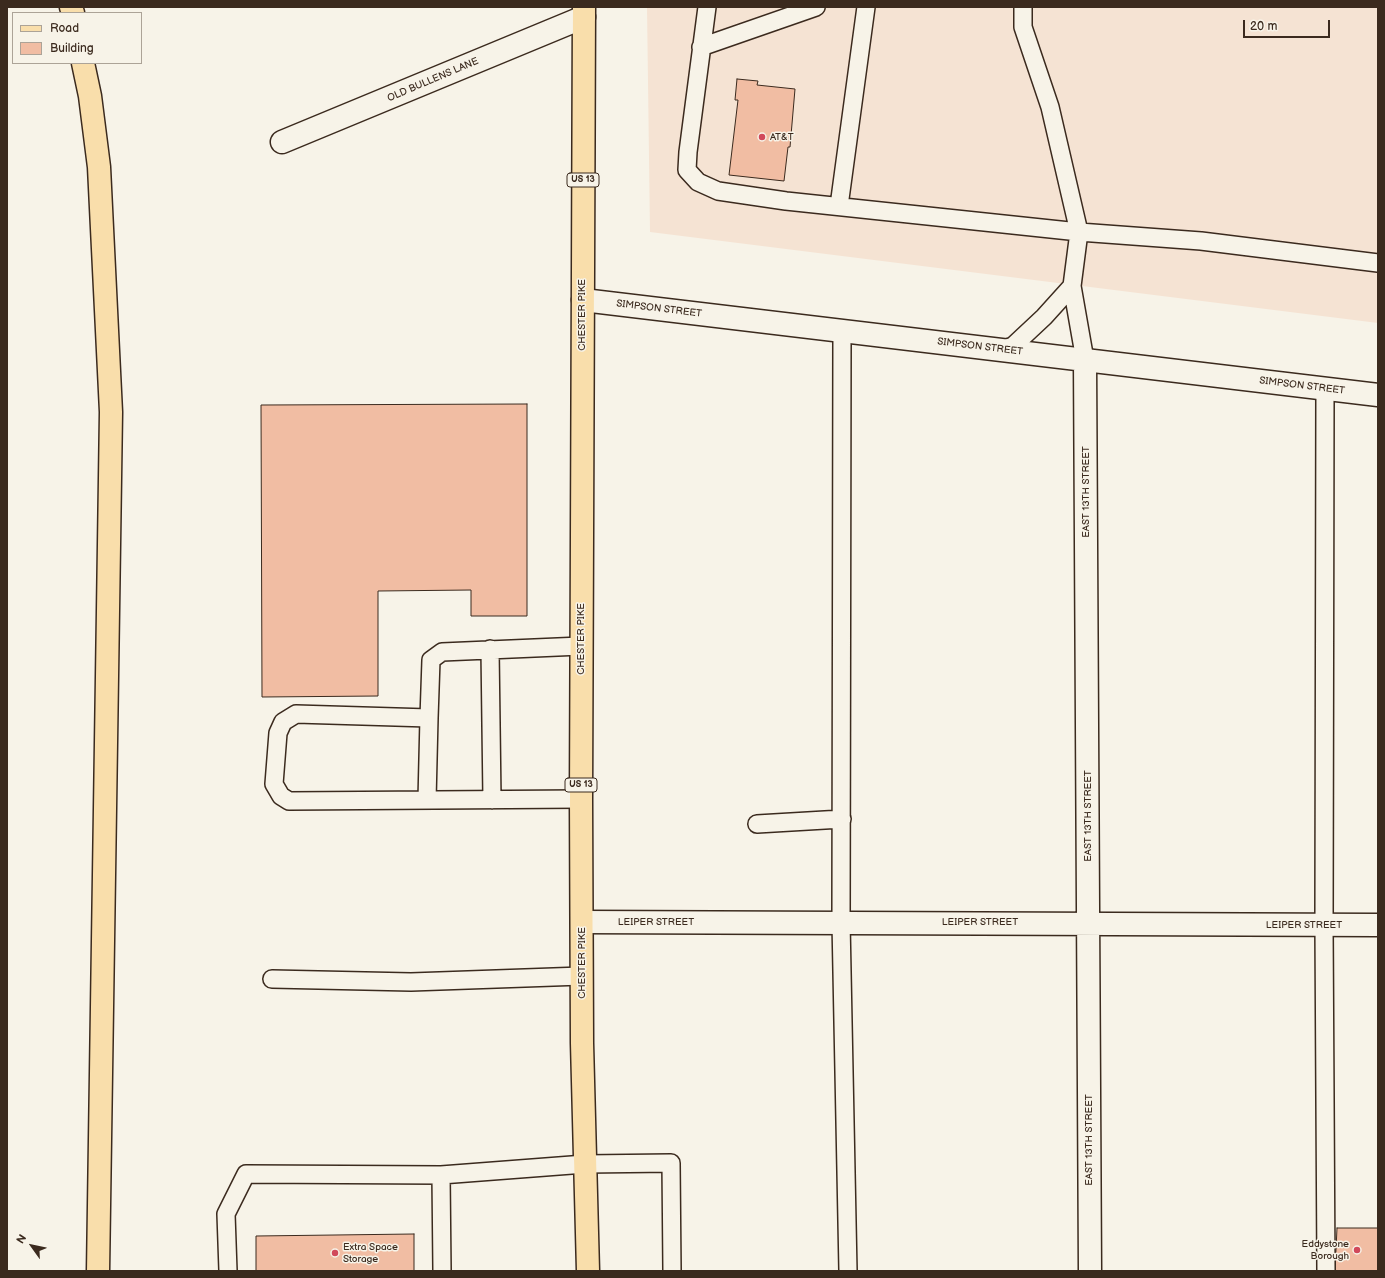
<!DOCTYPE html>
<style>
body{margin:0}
#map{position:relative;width:1385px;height:1278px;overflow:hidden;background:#f7f3e8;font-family:"Balsamiq Sans",sans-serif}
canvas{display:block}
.frame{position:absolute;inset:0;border:8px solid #3b2a1e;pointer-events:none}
.legend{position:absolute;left:12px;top:12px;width:130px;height:52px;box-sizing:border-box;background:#f7f3e8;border:1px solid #aca397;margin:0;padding:5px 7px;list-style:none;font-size:12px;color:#3b2a1e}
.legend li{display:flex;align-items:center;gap:8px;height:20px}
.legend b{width:20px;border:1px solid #aca397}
.north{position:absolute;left:12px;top:1226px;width:40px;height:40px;-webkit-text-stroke:3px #f7f3e8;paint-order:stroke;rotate:303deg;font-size:11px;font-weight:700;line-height:16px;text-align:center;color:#3b2a1e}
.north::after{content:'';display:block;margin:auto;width:14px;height:18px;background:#3b2a1e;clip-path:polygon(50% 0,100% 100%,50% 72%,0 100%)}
.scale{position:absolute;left:1243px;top:20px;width:87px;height:18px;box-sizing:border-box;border:2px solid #3b2a1e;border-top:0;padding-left:5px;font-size:12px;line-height:14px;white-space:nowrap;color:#3b2a1e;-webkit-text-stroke:3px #f7f3e8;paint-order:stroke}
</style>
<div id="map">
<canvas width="1385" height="1278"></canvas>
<div class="frame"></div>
<ul class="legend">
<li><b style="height:5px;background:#f9deab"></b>Road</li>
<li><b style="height:11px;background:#f1bda3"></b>Building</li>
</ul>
<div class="north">N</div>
<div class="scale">20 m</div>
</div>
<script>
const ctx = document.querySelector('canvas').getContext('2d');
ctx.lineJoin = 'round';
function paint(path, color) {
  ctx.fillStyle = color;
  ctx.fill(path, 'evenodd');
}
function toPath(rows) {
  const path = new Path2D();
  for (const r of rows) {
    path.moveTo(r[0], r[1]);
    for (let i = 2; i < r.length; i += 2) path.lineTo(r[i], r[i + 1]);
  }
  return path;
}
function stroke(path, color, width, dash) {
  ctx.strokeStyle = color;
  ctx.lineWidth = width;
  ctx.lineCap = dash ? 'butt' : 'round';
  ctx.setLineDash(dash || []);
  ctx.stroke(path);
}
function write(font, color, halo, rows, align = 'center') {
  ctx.font = font + ' "Balsamiq Sans",sans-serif';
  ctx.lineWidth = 3;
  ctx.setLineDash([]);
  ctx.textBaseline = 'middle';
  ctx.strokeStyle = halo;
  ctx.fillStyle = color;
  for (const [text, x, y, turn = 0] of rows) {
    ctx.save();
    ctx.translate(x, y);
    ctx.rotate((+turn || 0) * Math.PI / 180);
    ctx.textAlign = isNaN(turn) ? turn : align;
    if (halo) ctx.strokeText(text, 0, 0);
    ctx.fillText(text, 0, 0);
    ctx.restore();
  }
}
paint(toPath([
 [647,7,1378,7,1378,323,650,232]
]), '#f5e3d3');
const building = toPath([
 [737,79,758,81,757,85,795,89,790,147,788,147,784,181,729,175,738,100,735,100,737,79],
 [527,404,527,616,471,616,471,590,378,591,378,696,262,697,261,405,527,404],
 [1337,1228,1378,1228,1378,1271,1335,1271,1337,1228],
 [414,1234,414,1271,256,1271,256,1236,414,1234]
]);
paint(building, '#f1bda3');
stroke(building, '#3b2a1e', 1);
const lane = toPath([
 [707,7,688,152,687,170,698,182,718,191,786,201,1079,232,1201,241,1378,263],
 [1023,7,1023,27,1050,107,1079,232,1072,286,1085,360],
 [701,47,816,7],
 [839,206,866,7],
 [842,331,841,922,848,1271],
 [1002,350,1013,346,1044,317,1072,286],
 [1325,388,1324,926,1326,1271],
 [581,646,442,652,431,660,429,718,296,714,283,722,278,733,274,784,281,796,289,801,581,799],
 [490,649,492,800],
 [427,800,429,718],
 [757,824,842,819],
 [272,979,411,982,582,976],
 [441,1175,442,1271],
 [228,1271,226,1214,246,1174,441,1175,585,1164,671,1163,672,1271]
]);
const street = toPath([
 [282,142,584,17],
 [583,300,1378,395],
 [1085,360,1090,1271],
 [582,922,1378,925]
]);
const primary = toPath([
 [584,7,581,799,582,1043,588,1271]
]);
const highway = toPath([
 [71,7,73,13],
 [83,63,90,96,99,167,111,412,98,1271]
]);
stroke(lane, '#3b2a1e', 20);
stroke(street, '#3b2a1e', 25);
stroke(primary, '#3b2a1e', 25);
stroke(highway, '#3b2a1e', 25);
stroke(lane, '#f7f3e8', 17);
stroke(street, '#f7f3e8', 22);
stroke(primary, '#f9deab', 22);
stroke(highway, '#f9deab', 22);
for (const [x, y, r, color] of [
 [762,137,4,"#d1495b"],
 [1357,1250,4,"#d1495b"],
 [335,1253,4,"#d1495b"]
]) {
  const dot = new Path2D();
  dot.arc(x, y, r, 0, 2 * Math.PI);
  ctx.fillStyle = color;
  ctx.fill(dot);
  stroke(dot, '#f7f3e8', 1.5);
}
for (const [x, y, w] of [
 [583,180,32],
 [581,785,32]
]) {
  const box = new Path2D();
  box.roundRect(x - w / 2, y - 7, w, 14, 3);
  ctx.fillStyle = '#f7f3e8';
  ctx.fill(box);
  stroke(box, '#3b2a1e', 1);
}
write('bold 9px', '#3b2a1e', null, [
 ["US 13",583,180],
 ["US 13",581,785]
]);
write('10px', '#3b2a1e', '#f7f3e8', [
 ["OLD BULLENS LANE",433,80,-23],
 ["SIMPSON STREET",659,309,7],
 ["CHESTER PIKE",582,315,-90],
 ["SIMPSON STREET",980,347,7],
 ["SIMPSON STREET",1302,386,7],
 ["EAST 13TH STREET",1086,492,-90],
 ["CHESTER PIKE",581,639,-90],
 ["EAST 13TH STREET",1088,816,-90],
 ["LEIPER STREET",656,922],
 ["LEIPER STREET",980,922],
 ["LEIPER STREET",1304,925],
 ["CHESTER PIKE",582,963,-90],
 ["EAST 13TH STREET",1089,1140,-90]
]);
write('10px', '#3b2a1e', '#f7f3e8', [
 ["AT&T",770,137],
 ["Eddystone",1349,1244,"right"],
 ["Borough",1349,1256,"right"],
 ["Extra Space",343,1247],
 ["Storage",343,1259]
], 'left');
</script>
